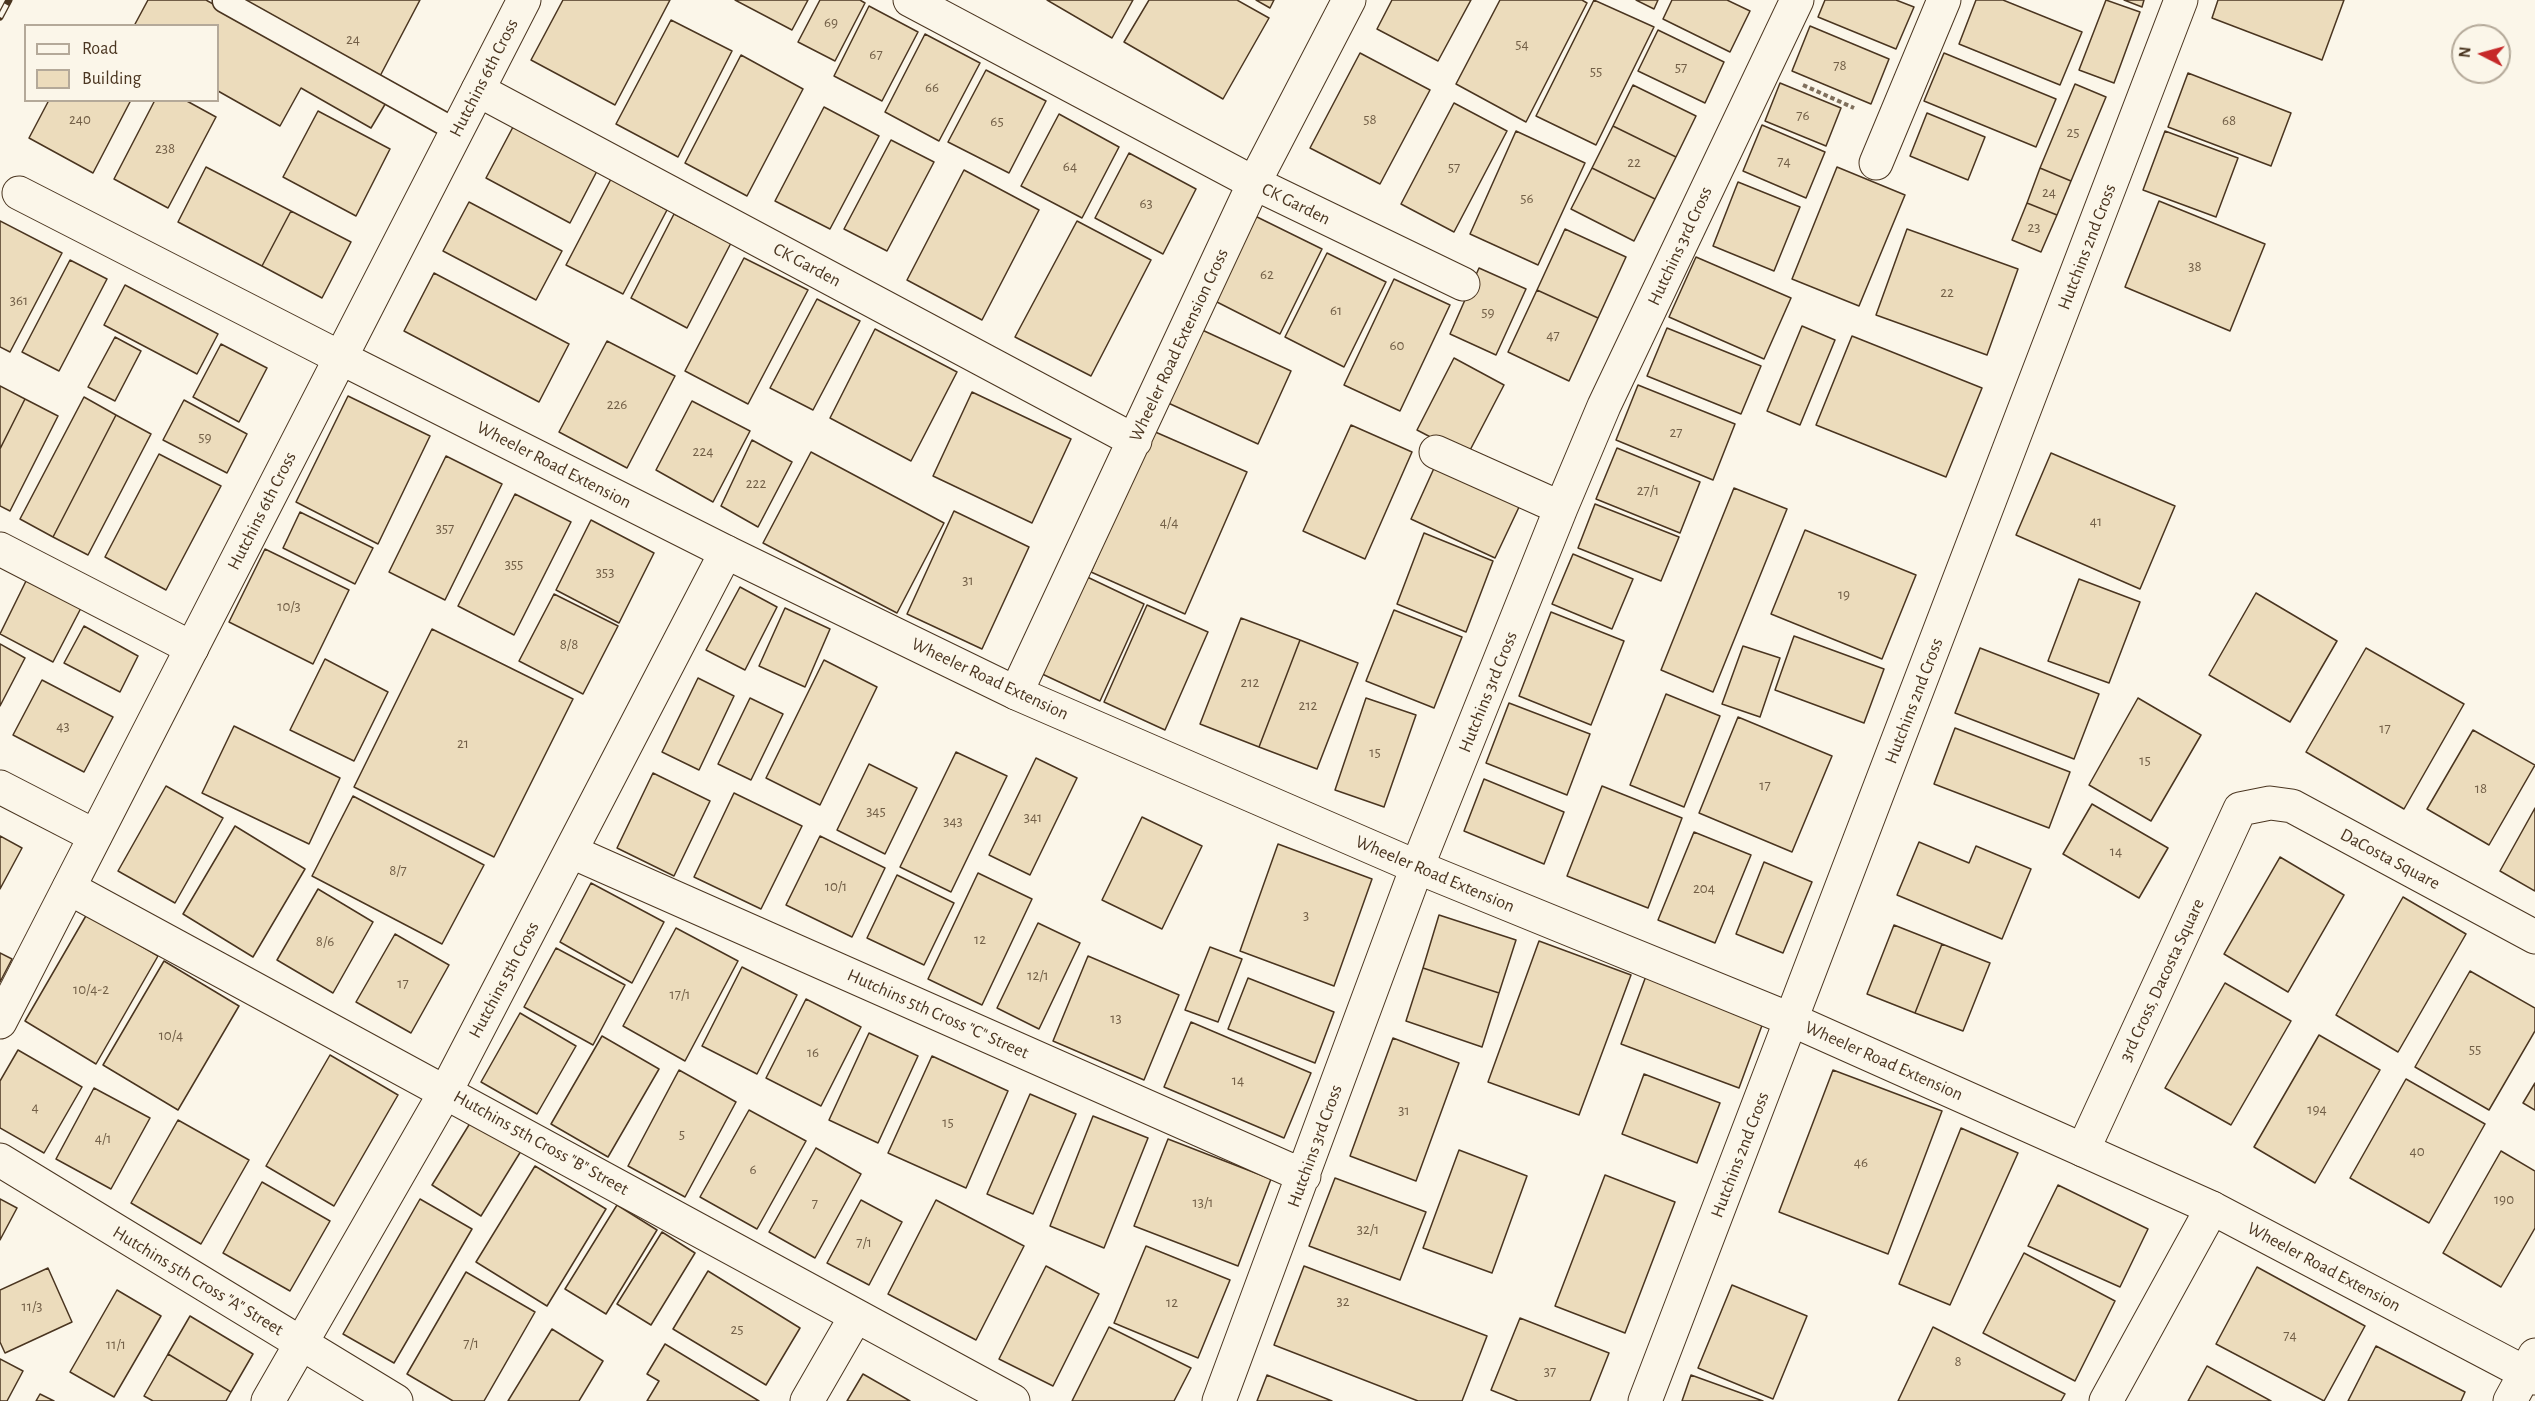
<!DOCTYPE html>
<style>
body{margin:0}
#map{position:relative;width:2535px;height:1401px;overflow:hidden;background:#fbf6e9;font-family:"Alegreya Sans",sans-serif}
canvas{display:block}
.legend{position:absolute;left:24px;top:24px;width:195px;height:78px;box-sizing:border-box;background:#fbf6e9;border:2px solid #b4a999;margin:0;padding:8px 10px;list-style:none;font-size:18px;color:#4a3520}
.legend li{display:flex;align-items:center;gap:12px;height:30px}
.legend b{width:30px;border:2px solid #b4a999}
.north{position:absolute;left:2451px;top:24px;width:60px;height:60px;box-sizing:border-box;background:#fbf6e9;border:2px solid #b4a999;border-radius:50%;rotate:276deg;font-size:16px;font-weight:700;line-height:24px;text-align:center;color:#4a3520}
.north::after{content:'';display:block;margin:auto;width:21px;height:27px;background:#c62828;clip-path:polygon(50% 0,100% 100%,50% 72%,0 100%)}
</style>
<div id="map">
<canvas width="2535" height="1401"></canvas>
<ul class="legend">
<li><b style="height:8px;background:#fbf6e9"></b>Road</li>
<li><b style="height:16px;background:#ecdcbc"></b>Building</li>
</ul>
<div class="north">N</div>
</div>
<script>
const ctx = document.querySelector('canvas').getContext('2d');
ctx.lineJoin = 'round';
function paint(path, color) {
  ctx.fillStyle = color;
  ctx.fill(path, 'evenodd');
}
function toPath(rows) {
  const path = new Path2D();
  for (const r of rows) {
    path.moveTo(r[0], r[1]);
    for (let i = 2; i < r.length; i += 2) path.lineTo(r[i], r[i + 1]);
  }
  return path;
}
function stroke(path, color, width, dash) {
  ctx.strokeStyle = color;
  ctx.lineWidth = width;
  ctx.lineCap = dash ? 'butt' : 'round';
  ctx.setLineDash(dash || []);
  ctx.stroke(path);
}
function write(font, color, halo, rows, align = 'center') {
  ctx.font = font + ' "Alegreya Sans",sans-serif';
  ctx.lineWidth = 4.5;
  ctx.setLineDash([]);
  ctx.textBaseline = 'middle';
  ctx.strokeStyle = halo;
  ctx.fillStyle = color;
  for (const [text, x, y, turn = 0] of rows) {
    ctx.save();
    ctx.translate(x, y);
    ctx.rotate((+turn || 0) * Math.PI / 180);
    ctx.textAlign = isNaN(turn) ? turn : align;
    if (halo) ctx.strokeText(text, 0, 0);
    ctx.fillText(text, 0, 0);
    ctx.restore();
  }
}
const building = toPath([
 [148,0,206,0,387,101,371,128,301,88,280,126,218,91,218,26,134,26,148,0],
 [233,0,420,0,379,78,233,0],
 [563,0,670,0,615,105,531,60,563,0],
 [735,0,808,0,792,30,735,0],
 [820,0,860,0,865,3,835,61,798,42,820,0],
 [1047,0,1133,0,1112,38,1047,0],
 [1149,0,1237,0,1269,18,1223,99,1124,42,1149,0],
 [1256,0,1274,0,1270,8,1256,0],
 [1392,0,1471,0,1438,61,1377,29,1392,0],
 [1500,0,1582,0,1587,3,1526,122,1456,84,1500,0],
 [1594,0,1654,27,1596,145,1536,116,1594,0],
 [1636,0,1658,0,1654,9,1636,0],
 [1672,0,1727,0,1750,11,1730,52,1663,19,1672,0],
 [1825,0,1896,0,1914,7,1896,49,1818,17,1825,0],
 [1976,0,2003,0,2082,32,2060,85,1959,44,1976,0],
 [2106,0,2140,12,2114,83,2079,70,2106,0],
 [2124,0,2144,0,2142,7,2124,0],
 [2218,0,2344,0,2322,60,2212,18,2218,0],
 [869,6,918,32,882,101,834,76,869,6],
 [671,20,732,51,678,157,616,124,671,20],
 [1810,26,1889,59,1871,104,1792,71,1810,26],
 [1658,30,1724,62,1705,103,1638,71,1658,30],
 [925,34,980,63,939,141,885,112,925,34],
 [1360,53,1430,90,1380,184,1310,148,1360,53],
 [1944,53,2056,99,2036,147,1924,101,1944,53],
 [741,55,803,89,747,196,685,163,741,55],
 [986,70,1046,101,1009,173,948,142,986,70],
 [2188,73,2291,113,2271,166,2168,127,2188,73],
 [1780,83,1841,108,1826,146,1765,121,1780,83],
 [2075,84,2106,97,2071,181,2040,168,2075,84],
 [1633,85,1696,116,1676,157,1613,126,1633,85],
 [49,100,131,100,93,173,29,138,49,100],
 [155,100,185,100,216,117,168,208,114,179,155,100],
 [1454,103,1507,131,1454,232,1401,204,1454,103],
 [824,107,879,136,830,229,775,201,824,107],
 [318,111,390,149,356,216,283,177,318,111],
 [1927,113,1985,137,1968,180,1910,156,1927,113],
 [1059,114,1119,147,1082,218,1021,186,1059,114],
 [1762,125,1825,152,1806,198,1743,171,1762,125],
 [1613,126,1676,157,1655,199,1592,168,1613,126],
 [513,127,597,171,570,223,486,178,513,127],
 [1516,131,1585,163,1538,265,1470,234,1516,131],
 [2165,131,2238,158,2216,217,2143,190,2165,131],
 [891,140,934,162,887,251,844,229,891,140],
 [1129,153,1196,189,1163,254,1095,218,1129,153],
 [206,167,291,211,262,266,178,222,206,167],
 [1837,167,1905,195,1859,306,1792,279,1837,167],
 [1592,168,1655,199,1634,241,1571,209,1592,168],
 [2040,168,2071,181,2057,215,2027,203,2040,168],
 [964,170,1039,210,982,320,907,280,964,170],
 [611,179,667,210,623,294,566,265,611,179],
 [1738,182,1800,207,1774,271,1713,246,1738,182],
 [2159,201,2265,244,2230,331,2125,287,2159,201],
 [469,202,562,251,536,300,443,251,469,202],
 [2027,203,2057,215,2041,252,2012,240,2027,203],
 [291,211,351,242,322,298,262,266,291,211],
 [674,214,731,243,687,328,631,298,674,214],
 [1253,215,1322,249,1280,334,1211,299,1253,215],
 [0,221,62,253,10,352,0,347,0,221],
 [1077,221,1151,260,1091,376,1015,337,1077,221],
 [1565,229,1626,257,1598,318,1537,290,1565,229],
 [1907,229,2018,269,1987,355,1876,315,1907,229],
 [1327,253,1386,282,1344,367,1285,337,1327,253],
 [1696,257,1791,298,1764,359,1669,317,1696,257],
 [744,258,808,290,748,404,685,371,744,258],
 [70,260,107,279,59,371,22,352,70,260],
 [1479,268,1526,289,1496,355,1450,334,1479,268],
 [434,273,569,344,539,402,404,331,434,273],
 [1394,279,1450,305,1400,411,1344,385,1394,279],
 [125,285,218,334,197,374,104,325,125,285],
 [1537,290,1598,318,1569,381,1508,352,1537,290],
 [817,299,860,321,813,410,770,388,817,299],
 [1802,326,1835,340,1800,425,1767,411,1802,326],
 [1667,328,1761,366,1741,414,1647,376,1667,328],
 [875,329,957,372,911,461,830,418,875,329],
 [1200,329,1291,371,1258,444,1166,402,1200,329],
 [1852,336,1982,388,1946,477,1816,425,1852,336],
 [115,337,141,351,115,401,88,387,115,337],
 [607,341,675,376,627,468,559,432,607,341],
 [221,344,267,368,239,422,193,397,221,344],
 [1454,358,1504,385,1467,456,1417,430,1454,358],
 [1638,385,1735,424,1713,480,1616,440,1638,385],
 [0,386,25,399,0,449,0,386],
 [972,392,1071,439,1032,523,933,476,972,392],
 [348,396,430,436,378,544,296,502,348,396],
 [84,397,116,415,53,537,20,519,84,397],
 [25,399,58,416,10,511,0,506,0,449,25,399],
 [184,400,247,434,227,473,163,440,184,400],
 [692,401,750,431,713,502,656,470,692,401],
 [116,415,151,434,88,555,53,537,116,415],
 [1351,425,1412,452,1365,559,1303,531,1351,425],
 [1153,431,1247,472,1185,614,1091,572,1153,431],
 [752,440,792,462,758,527,721,506,752,440],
 [1617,448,1700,482,1680,533,1596,499,1617,448],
 [811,452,944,523,897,613,763,543,811,452],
 [2051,453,2175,506,2140,589,2016,535,2051,453],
 [159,454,221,486,166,590,105,557,159,454],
 [446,456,502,484,445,600,389,572,446,456],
 [1435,466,1520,505,1495,558,1411,519,1435,466],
 [1734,488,1787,509,1713,692,1661,670,1734,488],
 [515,494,571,522,514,635,458,606,515,494],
 [1595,504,1679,537,1661,581,1578,548,1595,504],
 [954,511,1029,547,982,649,907,614,954,511],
 [300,512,373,548,355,584,283,548,300,512],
 [591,520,654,553,619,623,556,590,591,520],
 [1805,530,1916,575,1882,659,1771,614,1805,530],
 [1424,533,1493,561,1466,632,1397,604,1424,533],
 [265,549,349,590,313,664,229,622,265,549],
 [1573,554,1633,579,1612,629,1552,604,1573,554],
 [1083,575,1144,604,1100,701,1040,673,1083,575],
 [27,579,81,608,53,662,0,634,27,579],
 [2079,579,2140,602,2109,683,2048,661,2079,579],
 [740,587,777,607,745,670,706,650,740,587],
 [2256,593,2337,641,2290,722,2209,675,2256,593],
 [554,594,618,626,583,694,519,661,554,594],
 [1147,605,1208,632,1165,730,1104,702,1147,605],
 [785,608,830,629,805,687,759,666,785,608],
 [1394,610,1462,637,1434,708,1366,681,1394,610],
 [1551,612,1624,641,1591,725,1519,696,1551,612],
 [1241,618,1300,640,1259,747,1200,724,1241,618],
 [84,626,138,656,120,692,64,663,84,626],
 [432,629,573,699,494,857,354,787,432,629],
 [1794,636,1884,669,1864,723,1775,690,1794,636],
 [1300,640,1358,663,1317,769,1259,747,1300,640],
 [0,644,25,658,0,706,0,644],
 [1743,646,1780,658,1760,717,1722,704,1743,646],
 [1980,648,2099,694,2074,759,1955,713,1980,648],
 [2366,648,2464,704,2404,809,2306,752,2366,648],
 [325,659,388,692,354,761,290,730,325,659],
 [824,660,877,687,820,805,766,778,824,660],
 [698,678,734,696,699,770,662,752,698,678],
 [42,680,113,717,84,772,13,735,42,680],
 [1666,694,1720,716,1684,807,1630,785,1666,694],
 [750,698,783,714,751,780,718,764,750,698],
 [1366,698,1416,715,1384,807,1335,790,1366,698],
 [2138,698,2201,735,2151,821,2089,785,2138,698],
 [1509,703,1590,734,1567,795,1486,763,1509,703],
 [1738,717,1832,756,1792,852,1699,813,1738,717],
 [234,726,340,778,309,844,202,793,234,726],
 [1955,728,2070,772,2049,828,1934,784,1955,728],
 [2473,730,2535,765,2489,845,2427,809,2473,730],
 [956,752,1007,776,951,892,900,867,956,752],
 [1036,758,1077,778,1030,875,989,855,1036,758],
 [869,764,917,788,885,854,837,830,869,764],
 [653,773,710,801,674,876,617,848,653,773],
 [1484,779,1564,812,1544,864,1464,831,1484,779],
 [166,786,223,818,175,903,118,871,166,786],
 [1602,786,1682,818,1648,908,1567,876,1602,786],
 [734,793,802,826,761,909,694,877,734,793],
 [353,796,484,865,442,944,312,876,353,796],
 [2092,804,2168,848,2139,898,2063,854,2092,804],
 [2535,808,2535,891,2500,871,2535,808],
 [1142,817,1202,846,1162,929,1102,900,1142,817],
 [235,826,305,869,253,957,183,914,235,826],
 [1694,832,1751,855,1715,943,1658,920,1694,832],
 [0,836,22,848,0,889,0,836],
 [820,836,885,868,852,937,786,905,820,836],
 [1919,842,1969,863,1976,846,2031,869,2002,939,1897,895,1919,842],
 [1278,844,1372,879,1334,986,1240,951,1278,844],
 [2280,857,2344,895,2288,992,2224,954,2280,857],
 [1764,862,1812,882,1783,953,1736,934,1764,862],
 [978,873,1032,899,982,1005,928,979,978,873],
 [897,875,954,903,924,965,867,938,897,875],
 [591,883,664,922,632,983,560,942,591,883],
 [318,889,373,922,333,993,277,960,318,889],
 [2403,897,2466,934,2398,1052,2336,1015,2403,897],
 [87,914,158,956,96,1064,25,1021,87,914],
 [1439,915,1516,940,1499,993,1423,968,1439,915],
 [1038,923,1080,943,1039,1029,997,1008,1038,923],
 [1894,925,1942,944,1915,1013,1867,994,1894,925],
 [676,928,738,961,685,1061,623,1026,676,928],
 [395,934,449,965,411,1033,356,1002,395,934],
 [1539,941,1631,975,1579,1115,1488,1082,1539,941],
 [1942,944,1990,963,1963,1031,1915,1013,1942,944],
 [1210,947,1242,959,1218,1022,1185,1010,1210,947],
 [556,948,625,985,593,1045,524,1007,556,948],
 [0,953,12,959,0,982,0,953],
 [1088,956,1179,995,1144,1080,1053,1041,1088,956],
 [164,961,239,1006,178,1110,103,1065,164,961],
 [742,967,797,995,757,1074,702,1046,742,967],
 [1423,968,1499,993,1482,1047,1406,1021,1423,968],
 [2470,971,2535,1008,2535,1031,2489,1110,2415,1067,2470,971],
 [1646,976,1764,1020,1739,1088,1621,1044,1646,976],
 [1248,978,1334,1012,1315,1063,1228,1029,1248,978],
 [2225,983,2291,1021,2231,1125,2165,1088,2225,983],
 [806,999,861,1027,821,1106,766,1078,806,999],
 [520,1013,576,1046,537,1114,481,1082,520,1013],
 [1191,1022,1311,1073,1284,1138,1164,1087,1191,1022],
 [869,1033,918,1056,878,1143,829,1120,869,1033],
 [2319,1035,2380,1070,2315,1183,2254,1147,2319,1035],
 [602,1036,659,1069,608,1157,551,1124,602,1036],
 [1393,1038,1459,1063,1416,1181,1350,1156,1393,1038],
 [18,1050,82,1087,44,1153,0,1128,0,1081,18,1050],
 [330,1055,398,1095,334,1206,266,1166,330,1055],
 [932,1056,1008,1091,966,1188,888,1153,932,1056],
 [679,1070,736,1102,685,1197,628,1166,679,1070],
 [1833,1070,1942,1111,1888,1254,1779,1212,1833,1070],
 [1644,1074,1720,1103,1697,1163,1622,1134,1644,1074],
 [2406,1079,2485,1124,2429,1223,2350,1178,2406,1079],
 [2535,1083,2535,1110,2523,1103,2535,1083],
 [94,1088,150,1118,111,1189,56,1159,94,1088],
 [1030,1094,1076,1114,1033,1214,987,1194,1030,1094],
 [749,1110,806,1141,757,1229,700,1197,749,1110],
 [1093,1116,1148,1138,1104,1248,1050,1226,1093,1116],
 [178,1120,249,1160,201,1244,131,1203,178,1120],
 [472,1120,521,1151,481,1216,432,1185,472,1120],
 [1961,1128,2018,1153,1950,1305,1899,1284,1961,1128],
 [1168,1139,1271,1179,1238,1266,1134,1226,1168,1139],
 [816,1148,861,1174,815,1258,769,1232,816,1148],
 [1459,1150,1527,1176,1492,1273,1423,1248,1459,1150],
 [2501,1151,2535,1171,2535,1228,2501,1287,2443,1253,2501,1151],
 [535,1166,606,1209,547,1306,476,1262,535,1166],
 [1605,1175,1675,1202,1625,1333,1555,1306,1605,1175],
 [1335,1178,1426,1212,1400,1280,1309,1246,1335,1178],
 [262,1182,330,1221,290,1291,223,1253,262,1182],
 [2058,1185,2148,1229,2120,1287,2028,1246,2058,1185],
 [0,1199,17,1208,0,1240,0,1199],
 [420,1199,472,1229,394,1363,343,1334,420,1199],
 [861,1200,902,1222,869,1285,827,1263,861,1200],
 [936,1200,1024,1246,976,1340,888,1294,936,1200],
 [617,1205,657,1230,606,1314,565,1289,617,1205],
 [662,1232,695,1253,651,1325,617,1304,662,1232],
 [1146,1246,1230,1280,1198,1358,1114,1323,1146,1246],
 [2024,1253,2115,1301,2075,1381,1983,1333,2024,1253],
 [1046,1266,1099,1294,1053,1386,999,1359,1046,1266],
 [1304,1266,1487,1336,1462,1401,1418,1401,1274,1345,1304,1266],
 [2257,1267,2365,1326,2324,1401,2216,1344,2257,1267],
 [48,1268,72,1322,5,1353,0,1342,0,1290,48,1268],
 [708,1271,800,1328,766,1385,673,1329,708,1271],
 [466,1272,535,1312,484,1401,453,1401,407,1374,466,1272],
 [1732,1285,1807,1316,1773,1399,1698,1368,1732,1285],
 [117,1290,161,1316,114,1397,70,1372,117,1290],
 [190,1316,253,1354,231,1392,168,1354,190,1316],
 [1520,1318,1609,1353,1590,1401,1518,1401,1491,1390,1520,1318],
 [1109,1327,1191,1368,1174,1401,1072,1401,1109,1327],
 [1933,1327,2065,1394,2061,1401,1898,1401,1933,1327],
 [552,1329,603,1361,579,1401,508,1401,552,1329],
 [665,1344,759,1401,647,1401,659,1381,647,1374,665,1344],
 [2376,1346,2465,1392,2461,1401,2348,1401,2376,1346],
 [168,1354,231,1392,226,1401,153,1401,144,1396,168,1354],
 [0,1359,23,1371,7,1401,0,1401,0,1359],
 [2207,1366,2271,1401,2188,1401,2207,1366],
 [863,1374,910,1401,847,1401,863,1374],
 [1267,1375,1332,1401,1257,1401,1267,1375],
 [1691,1375,1763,1401,1682,1401,1691,1375],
 [40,1394,54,1401,36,1401,40,1394]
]);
paint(building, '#ecdcbc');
stroke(building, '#4a3520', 1.5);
const lane = toPath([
 [224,1,457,131]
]);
const street = toPath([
 [910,0,1254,183,1463,284],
 [478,90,1135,441],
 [1876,163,1944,0],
 [19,193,341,358],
 [1436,452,1561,508],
 [0,549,192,648],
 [1016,693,1254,183,1349,0],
 [0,787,95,836],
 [572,852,1304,1176],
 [69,888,1013,1401],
 [2083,1150,2240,809,2270,803,2292,806,2535,937],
 [0,1160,396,1401],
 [268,1401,446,1091,726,552],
 [807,1401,856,1316],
 [1219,1401,1417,867,1561,508,1604,406,1797,0],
 [1645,1401,2181,0],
 [2106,1401,2212,1208],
 [2510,1401,2535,1355]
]);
const secondary = toPath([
 [341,358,726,552,1016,693,1417,867,1792,1020,2083,1150,2212,1208,2535,1378],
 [0,1022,524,0]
]);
stroke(lane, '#4a3520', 25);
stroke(street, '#4a3520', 35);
stroke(secondary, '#4a3520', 35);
stroke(toPath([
 [1803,85,1854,108]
]), '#7f6f5c', 4, [4.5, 3]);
stroke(lane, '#fbf6e9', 22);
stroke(street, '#fbf6e9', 33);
stroke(secondary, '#fbf6e9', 33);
const rail = toPath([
 [0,17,9,0]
]);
stroke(rail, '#4a3520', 7);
stroke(rail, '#fbf6e9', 4.5, [14]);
write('15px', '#725f47', null, [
 ["69",831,22],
 ["24",353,39],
 ["54",1522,44],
 ["67",876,54],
 ["78",1840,65],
 ["57",1681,67],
 ["55",1596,71],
 ["66",932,87],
 ["76",1803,115],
 ["240",80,119],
 ["58",1370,119],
 ["68",2229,120],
 ["65",997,121],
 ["25",2073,132],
 ["238",165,148],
 ["74",1784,161],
 ["22",1634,162],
 ["64",1070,166],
 ["57",1454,167],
 ["24",2049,192],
 ["56",1527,198],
 ["63",1146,203],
 ["23",2034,227],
 ["38",2195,266],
 ["62",1267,274],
 ["22",1947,292],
 ["361",19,300],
 ["61",1336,310],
 ["59",1488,312],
 ["47",1553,335],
 ["60",1397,345],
 ["226",617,404],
 ["27",1676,432],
 ["59",205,437],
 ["224",703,451],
 ["222",756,483],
 ["27/1",1648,490],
 ["41",2096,521],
 ["4/4",1169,522],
 ["357",445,528],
 ["355",514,564],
 ["353",605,572],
 ["31",968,580],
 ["19",1844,594],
 ["10/3",289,606],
 ["8/8",569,644],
 ["212",1250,682],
 ["212",1308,705],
 ["43",63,726],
 ["17",2385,728],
 ["21",463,743],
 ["15",1375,752],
 ["15",2145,760],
 ["17",1765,785],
 ["18",2481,788],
 ["345",876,811],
 ["341",1033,817],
 ["343",953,821],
 ["14",2116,851],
 ["8/7",398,870],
 ["10/1",836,886],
 ["204",1704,888],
 ["3",1306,915],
 ["12",980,939],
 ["8/6",325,941],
 ["12/1",1038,975],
 ["17",403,983],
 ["10/4-2",91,989],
 ["17/1",680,994],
 ["13",1116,1018],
 ["10/4",171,1035],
 ["55",2475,1049],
 ["16",813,1052],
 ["14",1238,1080],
 ["4",35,1107],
 ["194",2317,1109],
 ["31",1404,1110],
 ["15",948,1122],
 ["5",682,1134],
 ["4/1",103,1138],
 ["40",2417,1151],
 ["46",1861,1162],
 ["6",753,1169],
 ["190",2504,1199],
 ["13/1",1203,1202],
 ["7",815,1203],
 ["32/1",1368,1229],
 ["7/1",864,1242],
 ["32",1343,1301],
 ["12",1172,1302],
 ["11/3",32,1306],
 ["25",737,1329],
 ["74",2290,1335],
 ["7/1",471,1343],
 ["11/1",116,1344],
 ["8",1958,1361],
 ["37",1550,1371]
]);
write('18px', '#4a3520', '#fbf6e9', [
 ["Hutchins 6th Cross",484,78,-63],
 ["CK Garden",1296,204,26],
 ["Hutchins 3rd Cross",1680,246,-65],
 ["Hutchins 2nd Cross",2087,247,-69],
 ["CK Garden",807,265,28],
 ["Wheeler Road Extension Cross",1179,345,-65],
 ["Wheeler Road Extension",554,465,27],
 ["Hutchins 6th Cross",262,511,-63],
 ["Wheeler Road Extension",990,679,25],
 ["Hutchins 3rd Cross",1488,692,-68],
 ["Hutchins 2nd Cross",1914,701,-69],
 ["DaCosta Square",2390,859,28],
 ["Wheeler Road Extension",1435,874,23],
 ["Hutchins 5th Cross",504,980,-62],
 ["3rd Cross, Dacosta Square",2162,980,-65],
 ["Hutchins 5th Cross \"C\" Street",938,1014,24],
 ["Wheeler Road Extension",1884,1061,24],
 ["Hutchins 5th Cross \"B\" Street",541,1143,29],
 ["Hutchins 3rd Cross",1315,1146,-70],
 ["Hutchins 2nd Cross",1740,1155,-69],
 ["Wheeler Road Extension",2324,1267,28],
 ["Hutchins 5th Cross \"A\" Street",198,1281,31]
]);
</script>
